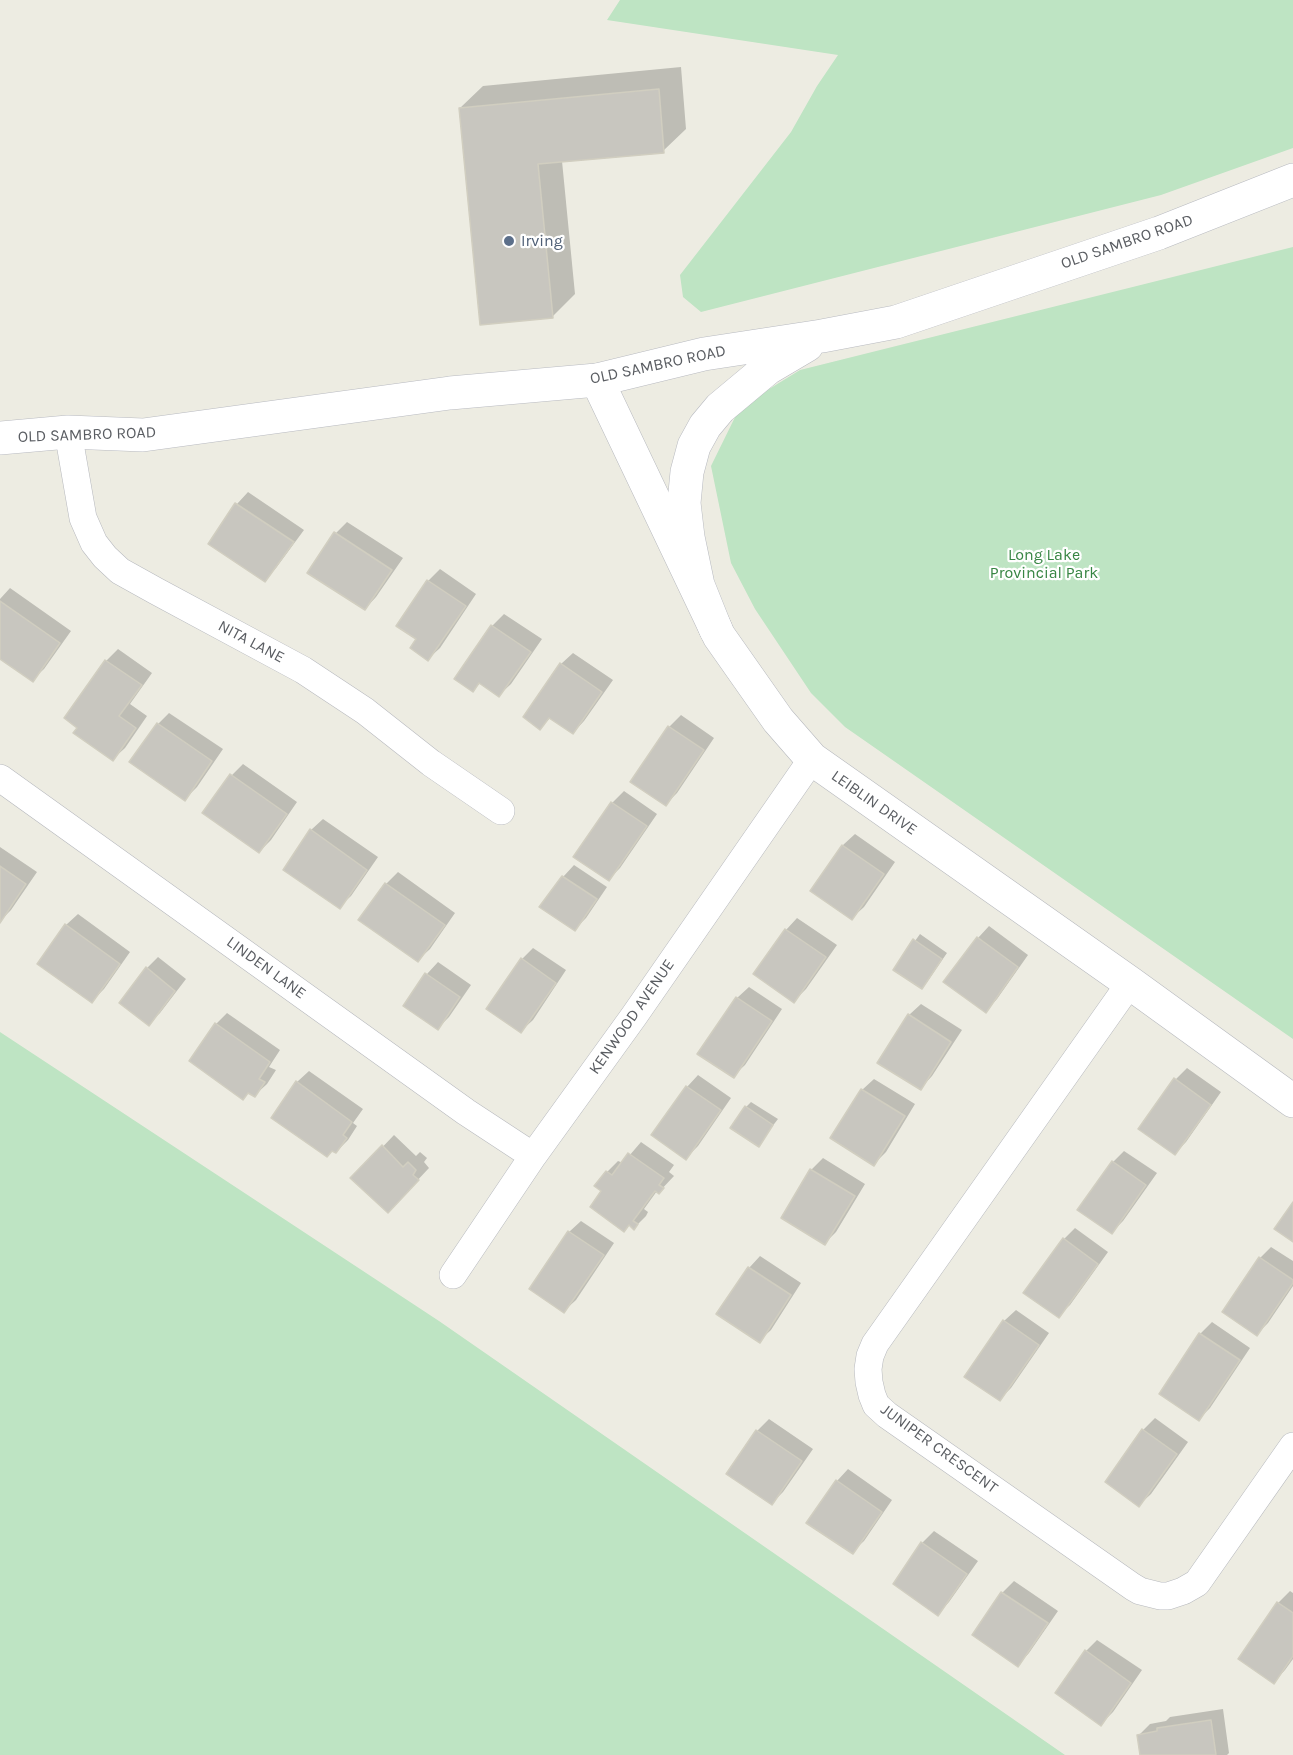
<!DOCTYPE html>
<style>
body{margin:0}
canvas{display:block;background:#edece2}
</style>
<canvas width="1293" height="1755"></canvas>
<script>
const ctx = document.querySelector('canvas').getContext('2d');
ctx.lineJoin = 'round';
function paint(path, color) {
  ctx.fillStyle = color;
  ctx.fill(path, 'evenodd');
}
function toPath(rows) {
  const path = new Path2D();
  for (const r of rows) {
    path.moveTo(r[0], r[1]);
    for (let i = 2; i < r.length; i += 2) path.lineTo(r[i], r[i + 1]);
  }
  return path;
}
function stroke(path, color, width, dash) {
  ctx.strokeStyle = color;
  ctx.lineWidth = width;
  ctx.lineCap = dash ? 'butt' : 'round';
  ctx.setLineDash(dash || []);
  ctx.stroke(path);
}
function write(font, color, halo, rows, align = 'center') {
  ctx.font = font + ' Karla,sans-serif';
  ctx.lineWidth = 4.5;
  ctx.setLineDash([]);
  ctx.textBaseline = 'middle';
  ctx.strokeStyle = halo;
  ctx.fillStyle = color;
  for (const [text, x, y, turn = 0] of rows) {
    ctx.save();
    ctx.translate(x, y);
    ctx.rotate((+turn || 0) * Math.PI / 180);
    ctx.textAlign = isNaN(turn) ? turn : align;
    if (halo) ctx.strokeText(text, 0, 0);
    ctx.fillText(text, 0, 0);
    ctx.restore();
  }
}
paint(toPath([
 [620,0,1293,0,1293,148,1161,195,701,312,683,297,680,275,791,132,817,86,838,55,607,20],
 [1293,247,1293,1039,845,727,811,693,755,609,731,563,711,466,740,407,800,370],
 [0,1032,439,1321,1065,1755,0,1755]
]), '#bee4c3');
paint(toPath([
 [681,67,686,129,663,151,562,161,575,294,552,317,460,108,483,86],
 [248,492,304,530,276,568,265,580,211,543,237,504],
 [347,522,403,558,376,597,365,609,336,533],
 [440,569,476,594,440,648,428,659,418,639,428,581],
 [10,588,71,631,44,669,32,680,0,657,0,599],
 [504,614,542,639,511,684,499,695,481,682,473,690,456,679,492,626],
 [118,649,152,673,130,704,147,716,125,748,113,759,80,728,66,718,106,661],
 [573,653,613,680,584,721,573,733,551,717,540,728,561,664],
 [169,713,223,749,197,787,185,799,158,724],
 [681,715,714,738,677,793,666,804,632,782,669,727],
 [243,764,297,802,271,840,259,852,232,775],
 [624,791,657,814,620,868,609,879,612,803],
 [323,819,378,857,351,896,339,907,311,830],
 [855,834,895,862,864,907,852,918,812,891,843,845],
 [0,847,37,872,11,910,0,921],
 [574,865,607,887,586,918,575,929,563,877],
 [398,872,455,913,430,949,418,960,360,920,386,884],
 [78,914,130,952,104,989,92,1001,66,925],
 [797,918,837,945,806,989,794,1001,786,930],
 [989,926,1028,955,997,999,986,1011,945,982,978,938],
 [920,934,947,953,927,982,922,987,895,969],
 [533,948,566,970,533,1020,521,1031,522,959],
 [158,957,186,979,160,1013,148,1024,147,968],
 [438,962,471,985,449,1017,438,1028,405,1006,427,974],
 [749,987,782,1009,745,1065,733,1076,737,998],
 [921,1004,962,1030,932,1076,921,1088,909,1015],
 [227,1013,280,1050,269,1067,276,1070,267,1084,255,1095,216,1024],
 [1187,1068,1221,1092,1186,1142,1175,1153,1176,1079],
 [309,1071,363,1109,353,1123,357,1126,348,1140,336,1152,333,1149,297,1082],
 [698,1075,731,1098,698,1146,686,1158,687,1087],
 [874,1079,915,1104,886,1152,874,1164,862,1090],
 [751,1102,778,1119,758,1145,746,1107],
 [394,1135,416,1156,420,1152,427,1158,424,1162,429,1168,399,1200,353,1178],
 [641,1142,674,1165,669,1172,674,1176,659,1192,657,1191,644,1209,648,1212,646,1216,634,1228,630,1224,624,1230,603,1191,607,1172,618,1161,623,1163],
 [1124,1151,1157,1173,1123,1221,1112,1232,1113,1162],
 [823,1158,865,1184,836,1232,825,1243,811,1170],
 [581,1221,614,1243,576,1300,564,1311,569,1232],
 [1075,1228,1108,1252,1070,1305,1058,1316,1064,1239],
 [1271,1247,1293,1261,1293,1286,1268,1323,1257,1334,1260,1258],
 [760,1256,801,1283,771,1330,759,1341,749,1268],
 [1016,1310,1049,1333,1011,1388,1000,1399,1004,1321],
 [1212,1322,1250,1348,1210,1408,1199,1419,1161,1394,1200,1334],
 [1155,1418,1188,1442,1151,1494,1139,1505,1107,1482,1143,1430],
 [769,1419,813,1449,783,1492,772,1503,757,1431],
 [848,1469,892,1500,864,1541,852,1552,837,1481],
 [934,1531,978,1561,949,1602,938,1614,895,1583,922,1543],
 [1014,1581,1058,1611,1029,1653,1018,1665,974,1634,1002,1593],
 [1290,1591,1293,1593,1293,1659,1285,1670,1274,1682,1240,1658,1278,1603],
 [1097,1640,1142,1670,1113,1712,1101,1724,1086,1651],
 [1223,1709,1229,1753,1227,1755,1142,1755,1139,1735,1150,1724,1166,1721,1170,1717]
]), '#0003');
const building = toPath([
 [659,89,664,153,538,164,553,318,480,325,459,108,659,89],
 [235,503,294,542,265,582,208,544,235,503],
 [334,532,392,570,365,610,307,573,334,532],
 [427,580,466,606,428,661,410,648,416,639,396,626,427,580],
 [0,601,60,643,33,682,0,659,0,601],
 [491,625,531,652,499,697,479,683,473,692,454,679,491,625],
 [105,660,142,685,119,716,136,728,113,761,73,733,77,728,64,718,105,660],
 [560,663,602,692,573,734,549,718,540,730,523,717,560,663],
 [157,723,212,761,185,801,129,762,157,723],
 [668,726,704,750,666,806,630,782,668,726],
 [230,774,287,814,259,853,202,813,230,774],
 [611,802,647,826,609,881,573,857,611,802],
 [310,829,367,870,340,909,283,870,310,829],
 [842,845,884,874,852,920,810,891,842,845],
 [0,866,26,884,0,923,0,866],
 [562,876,597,899,575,931,539,907,562,876],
 [385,883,445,925,418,962,358,920,385,883],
 [65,924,120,964,92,1003,37,964,65,924],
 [785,929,826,957,794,1003,753,974,785,929],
 [977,937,1018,967,986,1013,943,982,977,937],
 [913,939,942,959,922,989,893,970,913,939],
 [521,958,556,983,521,1033,486,1009,521,958],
 [146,967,175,991,149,1026,119,1003,146,967],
 [425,973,460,997,438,1030,403,1006,425,973],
 [736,997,772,1021,734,1078,697,1054,736,997],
 [908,1014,951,1042,921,1090,877,1063,908,1014],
 [215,1023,270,1062,259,1079,265,1082,255,1097,248,1093,243,1100,189,1061,215,1023],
 [1174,1078,1211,1105,1175,1155,1138,1129,1174,1078],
 [296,1081,352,1122,343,1135,347,1138,336,1153,332,1151,327,1157,271,1118,296,1081],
 [686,1086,721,1110,686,1160,651,1135,686,1086],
 [861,1089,905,1116,874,1166,830,1138,861,1089],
 [745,1106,773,1125,759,1147,730,1128,745,1106],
 [382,1145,403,1167,408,1162,416,1170,413,1175,419,1180,388,1213,350,1178,382,1145],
 [628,1153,664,1178,659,1185,664,1188,659,1194,655,1191,633,1221,638,1224,634,1230,629,1225,624,1232,590,1207,601,1191,594,1186,606,1171,612,1175,628,1153],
 [1112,1161,1146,1185,1112,1234,1077,1210,1112,1161],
 [810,1169,855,1196,825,1245,781,1218,810,1169],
 [1293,1202,1293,1242,1274,1229,1293,1202],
 [568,1231,604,1255,564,1313,529,1289,568,1231],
 [1063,1238,1098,1264,1059,1318,1023,1293,1063,1238],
 [1259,1257,1293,1280,1293,1283,1257,1336,1222,1312,1259,1257],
 [748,1267,791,1295,760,1343,716,1314,748,1267],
 [1003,1320,1039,1345,1000,1401,964,1377,1003,1320],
 [1199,1333,1240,1360,1199,1421,1159,1394,1199,1333],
 [1142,1429,1177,1454,1139,1507,1105,1482,1142,1429],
 [756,1430,802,1461,772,1505,726,1474,756,1430],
 [836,1480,882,1512,853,1554,806,1523,836,1480],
 [921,1542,967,1574,938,1616,893,1584,921,1542],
 [1001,1592,1048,1623,1018,1667,972,1635,1001,1592],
 [1277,1602,1293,1613,1293,1656,1274,1684,1238,1659,1277,1602],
 [1085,1650,1131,1683,1101,1726,1055,1693,1085,1650],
 [1211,1720,1216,1755,1140,1755,1137,1735,1157,1731,1157,1728,1211,1720]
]);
paint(building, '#c8c6bf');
stroke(building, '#d1cec0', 1.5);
const minor = toPath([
 [68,432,83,518,94,543,105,557,120,571,156,591,303,670,365,711,431,763,501,811],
 [0,778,466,1112,533,1156],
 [1130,983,875,1344,870,1356,868,1369,869,1382,872,1395,876,1405,887,1415,1133,1587,1140,1591,1160,1596,1168,1596,1183,1591,1197,1583,1293,1446],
 [453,1275,533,1156,634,1016,812,759]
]);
const tertiary = toPath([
 [597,380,719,636,778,720,812,759,1130,983,1293,1101]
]);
const secondary = toPath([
 [0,438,68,432,143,435,450,393,597,380,704,354,822,336,896,322,1159,233,1293,180],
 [716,630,698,585,688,537,684,503,687,472,694,446,705,426,720,408,768,368,807,345]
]);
stroke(minor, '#b7b9be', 28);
stroke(tertiary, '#b7b9be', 34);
stroke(secondary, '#b8bac0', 34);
stroke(minor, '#fff', 27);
stroke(tertiary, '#fff', 33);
stroke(secondary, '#fff', 33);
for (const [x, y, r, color] of [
 [509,241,6,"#5c6f8a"]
]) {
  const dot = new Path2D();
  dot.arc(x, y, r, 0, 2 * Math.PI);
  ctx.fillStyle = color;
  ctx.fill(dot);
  stroke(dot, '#fff', 2);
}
write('16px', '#4e5e75', '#fff', [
 ["Irving",521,241]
], 'left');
write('16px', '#5a5d62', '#fff', [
 ["OLD SAMBRO ROAD",1127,242,-19],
 ["OLD SAMBRO ROAD",658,365,-12],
 ["OLD SAMBRO ROAD",87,435,-2],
 ["NITA LANE",251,642,28],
 ["LEIBLIN DRIVE",874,803,35],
 ["LINDEN LANE",266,968,36],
 ["KENWOOD AVENUE",632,1017,-55],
 ["JUNIPER CRESCENT",939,1449,36]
]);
write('16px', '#378543', '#fff', [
 ["Long Lake",1044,555],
 ["Provincial Park",1044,573]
]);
</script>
